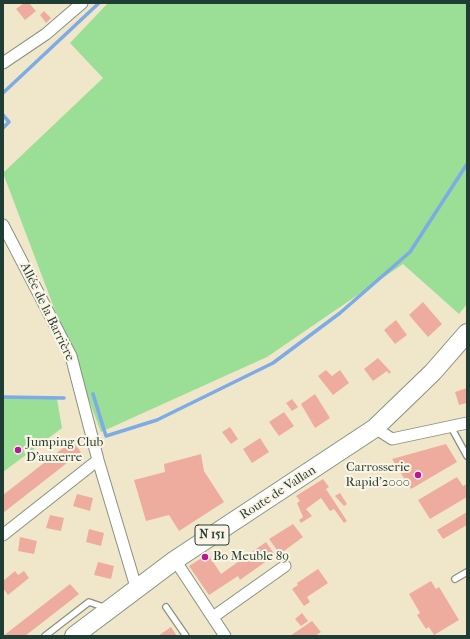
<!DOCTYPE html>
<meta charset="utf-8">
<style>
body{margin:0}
#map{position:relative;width:470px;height:639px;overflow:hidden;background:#f0e7ca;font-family:"IM FELL French Canon",serif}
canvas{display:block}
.frame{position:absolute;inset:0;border:4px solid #1f3d34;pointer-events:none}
</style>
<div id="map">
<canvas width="470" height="639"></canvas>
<div class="frame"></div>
</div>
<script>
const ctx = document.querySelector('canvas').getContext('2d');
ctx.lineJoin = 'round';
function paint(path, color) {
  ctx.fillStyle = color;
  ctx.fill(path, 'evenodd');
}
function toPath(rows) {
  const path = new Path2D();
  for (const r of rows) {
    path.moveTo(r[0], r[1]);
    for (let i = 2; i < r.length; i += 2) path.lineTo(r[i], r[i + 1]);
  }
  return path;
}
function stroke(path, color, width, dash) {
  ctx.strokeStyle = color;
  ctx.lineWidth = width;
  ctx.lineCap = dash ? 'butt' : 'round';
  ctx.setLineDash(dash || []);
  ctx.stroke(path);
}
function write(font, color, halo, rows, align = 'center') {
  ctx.font = font + ' "IM FELL French Canon",serif';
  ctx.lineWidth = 4;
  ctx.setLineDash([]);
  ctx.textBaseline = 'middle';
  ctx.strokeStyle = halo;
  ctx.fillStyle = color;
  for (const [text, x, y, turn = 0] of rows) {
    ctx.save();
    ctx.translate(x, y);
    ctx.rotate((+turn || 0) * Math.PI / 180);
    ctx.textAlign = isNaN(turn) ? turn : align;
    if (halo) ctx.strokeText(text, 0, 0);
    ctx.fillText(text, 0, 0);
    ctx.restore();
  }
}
paint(toPath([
 [108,3,467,3,467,304,459,314,403,264,267,357,101,432,3,173,103,78,70,43],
 [3,398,57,399,62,428,3,472]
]), '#9bde96');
stroke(toPath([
 [3,93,99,3],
 [3,115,9,122,3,128],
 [93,394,106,436,157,420,273,363,340,313,410,252,467,164],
 [3,397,64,398]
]), '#7cabe6', 3.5);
paint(toPath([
 [24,3,29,3,36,11,25,20,16,9],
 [44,11,51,18,46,23,40,15],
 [423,302,442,324,428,337,409,315],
 [396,320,407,335,395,344,384,330],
 [378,358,391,372,389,374,387,371,373,381,364,369],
 [326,370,332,376,340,370,349,383,333,395,318,376],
 [467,388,467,403,459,405,455,392],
 [315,394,330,418,315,428,301,404],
 [292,399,298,407,292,411,286,403],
 [284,412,294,426,279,436,269,422],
 [230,427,238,439,231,444,222,432],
 [260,438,269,452,252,463,243,449],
 [72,441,81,452,3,513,3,495],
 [446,444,457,462,411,489,392,459],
 [201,454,204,471,224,502,179,531,169,515,146,521,134,480,165,472,164,464],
 [457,477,463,486,467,484,467,497,430,519,418,500],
 [323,479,329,487,326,489,347,521,344,523,334,509,330,511,321,498,306,509,312,516,301,523,299,520,303,517,297,503,300,501,296,496],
 [340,493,347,504,344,506,335,496],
 [77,494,93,498,90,511,73,506],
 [467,512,467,525,443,539,437,530],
 [50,515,64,518,61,531,46,528],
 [293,524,303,537,280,554,269,539],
 [89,529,104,533,101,546,86,542],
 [20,537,37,541,34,554,18,551],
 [266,542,275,555,240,580,238,576,209,595,189,566,208,554,221,574],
 [98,562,114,566,111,579,94,575],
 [318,569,328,583,307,597,310,602,304,606,292,589,298,585,297,583],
 [15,571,18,575,24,571,29,578,8,595,3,588,3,581],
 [431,581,436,589,439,587,459,620,434,635,429,627,426,629,417,615,420,613,409,594],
 [70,584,79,594,25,636,3,636],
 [302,613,308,621,301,626,295,619],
 [312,621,321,632,315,636,290,636],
 [171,627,177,636,158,636]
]), '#eeac9e');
const service = toPath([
 [451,427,467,456],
 [455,579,467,572],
 [166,607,186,636],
 [45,636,89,602,106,608]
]);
const minor = toPath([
 [3,63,46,34,82,3],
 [3,225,71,356,98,460,136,587],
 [375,428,392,439,467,423],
 [3,535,98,460],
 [175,560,225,636],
 [213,617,285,566]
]);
const primary = toPath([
 [74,636,175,560,375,428,433,372,467,333]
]);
stroke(service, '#88927f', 8);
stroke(minor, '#88927f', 13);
stroke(primary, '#88927f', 20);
stroke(service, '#fff', 5.5);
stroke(minor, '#fff', 11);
stroke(primary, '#fff', 18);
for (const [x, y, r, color] of [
 [18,450,4,"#b5179e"],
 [418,475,4,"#b5179e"],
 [205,557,4,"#b5179e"]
]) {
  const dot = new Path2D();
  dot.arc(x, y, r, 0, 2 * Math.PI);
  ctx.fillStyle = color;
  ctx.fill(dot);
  stroke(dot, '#fcf5e5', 1.5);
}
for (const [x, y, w] of [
 [212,535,34]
]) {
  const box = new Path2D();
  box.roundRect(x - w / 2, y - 10, w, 20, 3);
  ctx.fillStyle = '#fcf5e5';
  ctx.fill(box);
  stroke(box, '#1f3d34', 1);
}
write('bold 12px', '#1f3d34', null, [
 ["N 151",212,535]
]);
write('13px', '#1f3d34', '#fcf5e5', [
 ["Allée de la Barrière",47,312,64],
 ["Route de Vallan",278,493,-33]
]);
write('13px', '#1f3d34', '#fcf5e5', [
 ["Jumping Club",26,443],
 ["D'auxerre",26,458],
 ["Carrosserie",410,468,"right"],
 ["Rapid'2000",410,483,"right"],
 ["Bo Meuble 89",213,557]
], 'left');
</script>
